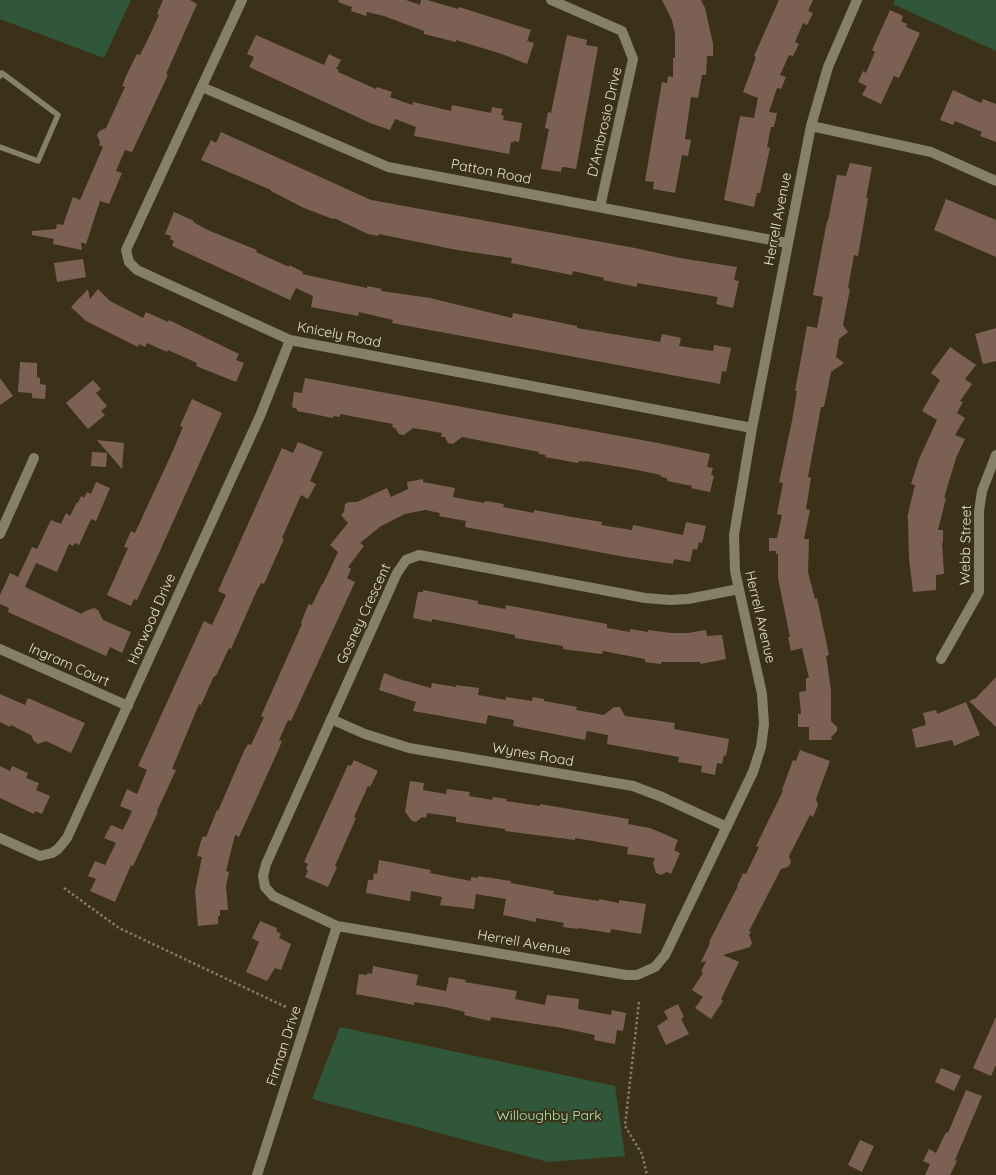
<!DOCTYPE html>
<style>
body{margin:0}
canvas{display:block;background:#3b3118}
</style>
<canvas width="996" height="1175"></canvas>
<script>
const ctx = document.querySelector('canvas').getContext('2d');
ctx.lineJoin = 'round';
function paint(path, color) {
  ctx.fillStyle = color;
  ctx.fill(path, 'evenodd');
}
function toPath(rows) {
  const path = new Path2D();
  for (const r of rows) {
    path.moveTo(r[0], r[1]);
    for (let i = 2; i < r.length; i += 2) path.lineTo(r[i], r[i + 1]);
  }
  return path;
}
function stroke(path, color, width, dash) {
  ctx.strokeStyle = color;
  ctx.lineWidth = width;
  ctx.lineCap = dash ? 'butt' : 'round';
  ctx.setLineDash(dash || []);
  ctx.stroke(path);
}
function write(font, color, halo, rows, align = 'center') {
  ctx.font = font + ' Quicksand,sans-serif';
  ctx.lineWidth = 4;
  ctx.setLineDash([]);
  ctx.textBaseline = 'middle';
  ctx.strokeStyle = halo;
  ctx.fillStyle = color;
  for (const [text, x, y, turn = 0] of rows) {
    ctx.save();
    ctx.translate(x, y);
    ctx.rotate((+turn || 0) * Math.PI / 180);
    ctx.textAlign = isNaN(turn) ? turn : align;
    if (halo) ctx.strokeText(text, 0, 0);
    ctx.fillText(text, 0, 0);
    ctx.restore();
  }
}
paint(toPath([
 [0,0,131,0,104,58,0,19],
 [895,0,996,0,996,51,893,4],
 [340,1027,615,1086,625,1156,548,1162,312,1099]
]), '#305739');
paint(toPath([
 [163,0,190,0,197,4,166,74,168,75,160,92,132,152,125,150,116,171,122,173,109,204,100,201,86,244,81,242,82,250,53,244,54,239,32,235,32,231,56,229,57,224,63,225,73,197,80,200,103,147,99,145,100,142,97,135,99,131,106,128,125,87,122,86,127,74,137,54,140,55,148,39,159,15,157,14],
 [339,0,406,0,420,5,421,0,427,0,458,9,459,7,531,30,527,41,534,43,527,64,502,54,456,40,456,42,424,34,424,31,384,16,367,12,366,16,351,11,352,7,338,2],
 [662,0,701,0,705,8,713,44,713,56,707,56,706,75,702,75,698,98,691,97,685,139,691,140,688,156,682,155,675,193,653,189,654,182,645,181,662,82,667,83,668,76,673,77,673,58,675,58,675,34,672,20],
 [779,0,813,0,808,11,813,13,807,25,803,23,795,42,799,44,793,56,789,55,780,75,786,77,781,89,777,88,769,112,777,113,774,127,771,127,767,147,770,148,760,193,757,193,754,207,724,200,740,116,754,118,758,98,743,92,756,57,754,56],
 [890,10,903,16,901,21,907,24,906,27,920,33,899,78,894,76,881,104,862,95,867,86,858,82,863,71,866,73,875,52,872,50],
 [256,35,324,65,329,54,341,60,336,69,339,70,338,72,376,89,377,87,392,92,390,97,412,105,413,102,451,111,452,105,491,113,492,107,503,109,501,115,504,116,503,120,522,123,519,142,514,141,513,143,511,142,509,154,414,136,416,127,395,119,390,130,370,123,249,67,254,57,247,54],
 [567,35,587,40,586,45,598,47,576,169,564,167,562,167,561,172,541,169,549,129,545,128,548,112,551,113],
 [953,90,981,103,983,99,996,104,996,142,980,136,982,132,955,121,953,125,940,120],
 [221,132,371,200,635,248,680,258,737,267,734,280,739,281,733,308,716,304,718,297,637,283,637,287,603,280,604,278,573,271,572,275,511,263,512,258,457,250,379,234,378,236,368,234,334,218,333,219,304,208,271,191,271,190,201,160,211,140,216,143],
 [850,163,872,167,866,198,868,198,858,256,854,255,848,288,850,289,843,325,848,332,839,339,836,357,844,363,831,372,824,407,821,407,808,477,811,478,806,509,810,510,804,539,809,539,808,572,815,599,817,598,829,655,826,656,831,690,831,721,837,727,837,731,831,737,832,740,809,740,809,727,798,727,798,714,801,714,799,692,806,691,806,678,809,678,802,648,791,651,788,637,790,637,778,578,778,554,776,554,776,551,769,551,769,538,777,538,782,515,777,514,783,483,779,482,792,421,797,391,795,391,807,326,817,328,823,297,813,295,827,221,828,221,837,175,846,176],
 [946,199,996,220,996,257,934,230],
 [174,212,194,221,193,222,210,231,257,250,256,252,289,267,289,265,303,272,302,274,367,288,367,286,382,289,381,291,430,298,512,318,513,313,577,326,577,328,660,342,662,334,681,338,679,346,713,351,714,345,731,348,726,372,722,371,720,384,392,323,393,320,359,312,358,316,311,307,313,296,296,288,290,300,172,246,174,241,170,239,171,236,165,234],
 [83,259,86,277,57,282,54,263],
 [88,289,90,299,98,289,110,301,143,318,146,312,168,322,169,320,239,354,236,360,244,363,236,382,196,366,197,363,168,350,167,352,147,343,145,347,139,344,138,347,86,321,71,307],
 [996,328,996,361,983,364,975,334],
 [950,347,976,365,965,379,972,384,960,401,963,402,957,413,965,418,955,435,965,439,956,458,944,498,946,498,938,530,943,530,943,543,942,543,944,574,936,575,936,590,913,592,909,558,908,518,907,518,915,485,911,484,919,459,937,420,922,411,940,380,931,373],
 [20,362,37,363,37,377,40,378,40,384,46,385,45,399,32,398,32,393,18,392],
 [0,378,13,396,0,405],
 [305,378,658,443,710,454,707,467,713,468,711,475,714,476,710,492,691,488,692,486,667,481,667,478,661,477,661,475,637,470,585,461,585,462,579,461,578,463,545,457,546,455,539,454,539,452,462,437,453,444,448,443,445,437,441,437,442,433,413,428,404,435,399,434,395,428,392,427,393,424,340,414,340,417,333,416,333,418,297,411,297,409,292,407,294,392,302,393],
 [93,380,101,389,96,393,107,406,101,411,105,415,88,429,66,403],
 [192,399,222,413,159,553,137,600,134,599,131,606,107,595,128,548,124,547,131,531,135,533,171,455,183,427,180,426],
 [97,440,124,443,122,469],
 [298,442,323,452,310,481,316,484,308,499,301,495,282,538,284,539,264,584,261,583,257,590,231,649,229,648,216,676,214,676,201,705,199,704,172,769,176,770,157,811,158,812,133,866,131,865,115,902,90,891,96,879,88,876,95,861,105,865,116,843,104,838,111,825,123,830,132,811,120,806,127,789,137,794,147,770,138,766,204,621,212,625,226,595,218,591,282,448,293,453],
 [92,452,107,453,106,467,91,466],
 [423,479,423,482,455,488,453,497,484,503,485,501,504,504,503,507,534,513,534,510,578,518,602,522,601,525,632,530,633,525,683,535,686,522,706,526,702,543,699,542,697,550,693,549,690,562,674,559,673,564,625,557,465,527,466,521,439,516,440,513,425,510,405,514,381,526,360,543,364,546,348,567,351,569,347,578,355,582,291,721,288,720,279,740,282,741,277,753,239,837,235,835,226,871,229,872,226,886,228,910,220,910,220,916,218,916,218,924,198,926,195,891,202,857,197,856,201,841,203,836,206,837,217,810,218,811,244,751,248,744,251,745,264,717,261,716,302,624,301,623,306,610,309,604,312,605,322,584,323,584,338,552,330,545,348,523,341,515,344,512,345,504,349,502,357,502,387,488,391,497,408,489,407,482],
 [96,482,110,488,96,521,91,519,79,545,75,543,73,546,69,544,57,572,36,563,25,587,82,614,83,612,94,608,98,610,103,620,131,632,122,653,110,647,106,656,8,612,9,608,0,604,0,595,10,573,18,577,32,547,37,549,51,520,61,524,66,513,70,516,77,502,78,503,81,496,84,498,87,492,91,494],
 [423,590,478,601,478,604,505,609,506,605,607,624,607,628,630,632,630,629,648,632,648,630,671,633,688,633,706,630,707,636,722,635,726,659,700,664,700,662,661,662,661,664,645,662,645,659,603,651,602,654,569,650,563,649,563,646,515,638,515,635,432,619,432,622,413,618,418,592,423,592],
 [384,673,399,679,431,688,432,683,456,687,456,685,463,686,479,688,478,695,506,700,506,697,532,701,533,697,544,699,544,701,577,707,576,710,604,715,614,707,620,707,625,716,675,723,674,729,729,739,726,756,724,755,722,764,717,763,715,775,701,772,702,766,678,762,679,757,607,744,608,735,587,731,585,740,513,726,514,720,488,715,486,724,413,711,416,702,379,690],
 [996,677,996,727,969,701,976,698],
 [0,694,25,705,28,698,85,723,71,753,46,741,38,744,34,741,31,735,11,725,10,727,0,722],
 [966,702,980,735,954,746,952,740,916,748,912,729,926,725,923,713,936,710,937,714],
 [800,750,830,761,816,799,818,805,813,817,810,815,789,856,791,862,788,867,781,869,749,931,751,932,749,935,752,943,750,947,723,955,739,962,721,999,723,1001,711,1019,695,1008,703,997,692,990,703,973,701,972,706,961,701,962,710,943,709,942,738,886,737,886,743,873,746,874,759,847,756,846,783,791,782,790,793,760,796,761],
 [354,760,378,771,370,787,368,786,354,817,356,818,335,866,337,867,328,887,305,877,308,871,306,869,308,864,304,862,348,765,351,766],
 [0,766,10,771,12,766,28,773,26,778,39,783,36,790,50,796,42,814,35,811,34,814,0,798],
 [410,781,424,783,423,790,446,794,447,789,470,792,469,796,492,800,493,797,507,799,506,801,540,806,540,804,629,819,628,824,650,828,678,840,674,850,680,853,671,874,667,872,661,875,656,873,653,863,655,858,627,854,628,847,575,838,575,840,505,831,505,829,456,822,456,817,427,813,426,818,422,817,416,822,412,821,405,812],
 [379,860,431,870,430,873,471,881,471,877,478,878,478,876,511,881,511,883,554,891,553,894,599,901,599,899,619,903,619,900,646,904,641,934,611,929,610,933,579,928,579,929,563,927,564,923,536,918,536,922,503,915,506,899,476,894,474,909,440,905,442,897,411,891,410,901,366,893,368,880,373,880,374,873,377,874],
 [260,921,277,928,276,931,281,934,279,938,291,944,281,970,275,968,267,981,246,972,259,942,252,938],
 [373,966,418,975,416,985,446,991,449,977,466,980,465,982,517,991,515,999,545,1005,547,995,579,999,578,1009,611,1015,612,1010,626,1013,623,1031,617,1030,615,1044,594,1040,595,1035,562,1028,491,1017,490,1021,464,1015,465,1012,445,1007,414,1002,414,1005,356,994,359,974,367,975,367,973,372,974],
 [678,1004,684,1017,681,1019,689,1034,666,1045,657,1026,668,1019,664,1011],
 [996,1017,996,1065,991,1076,973,1068],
 [941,1068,961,1076,954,1091,935,1082],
 [966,1090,982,1096,955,1160,957,1161,950,1175,925,1175,930,1164,923,1161,929,1149,936,1153,946,1132,948,1133],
 [860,1140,874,1146,862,1172,848,1165]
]), '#7d6054');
stroke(toPath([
 [64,888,119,928,288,1008],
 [639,1002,625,1126,642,1154,647,1175]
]), '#857d68', 2.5, [2.5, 2.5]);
stroke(toPath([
 [0,76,2,73,58,115,38,161,0,147]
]), '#867f6a', 5.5);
stroke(toPath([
 [242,0,126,250,129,262,137,270,290,340,752,428],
 [551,0,622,31,633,59,600,207],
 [202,87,388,167,787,243],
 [811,126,931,152,996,181],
 [0,534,34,458],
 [739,589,688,599,670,600,645,598,419,555,406,560,397,573,266,864,263,876,265,887,273,896,337,926,626,975,637,975,655,967,665,955,753,772,761,747,764,724,762,694,735,571,734,535,752,428,811,126,828,67,857,0],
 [0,649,128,706],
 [941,659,979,592,979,511,982,491,996,455],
 [331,719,365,734,409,748,633,786,662,797,727,827],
 [0,838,40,856,52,853,58,849,67,838,260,416,290,340],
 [257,1175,337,926]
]), '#867f6a', 10);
write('14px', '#e6e0d1', '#3b3118', [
 ["D'Ambrosio Drive",605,122,-77],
 ["Patton Road",491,172,11],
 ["Herrell Avenue",778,219,-79],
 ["Knicely Road",339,335,11],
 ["Webb Street",966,545,-89],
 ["Gosney Crescent",364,614,-65],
 ["Herrell Avenue",760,617,77],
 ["Harwood Drive",152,619,-66],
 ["Ingram Court",69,665,24],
 ["Wynes Road",533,755,10],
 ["Herrell Avenue",524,943,10],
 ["Firman Drive",284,1046,-72]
]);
write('14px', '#a7eab4', '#3b3118', [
 ["Willoughby Park",549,1116]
]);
</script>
